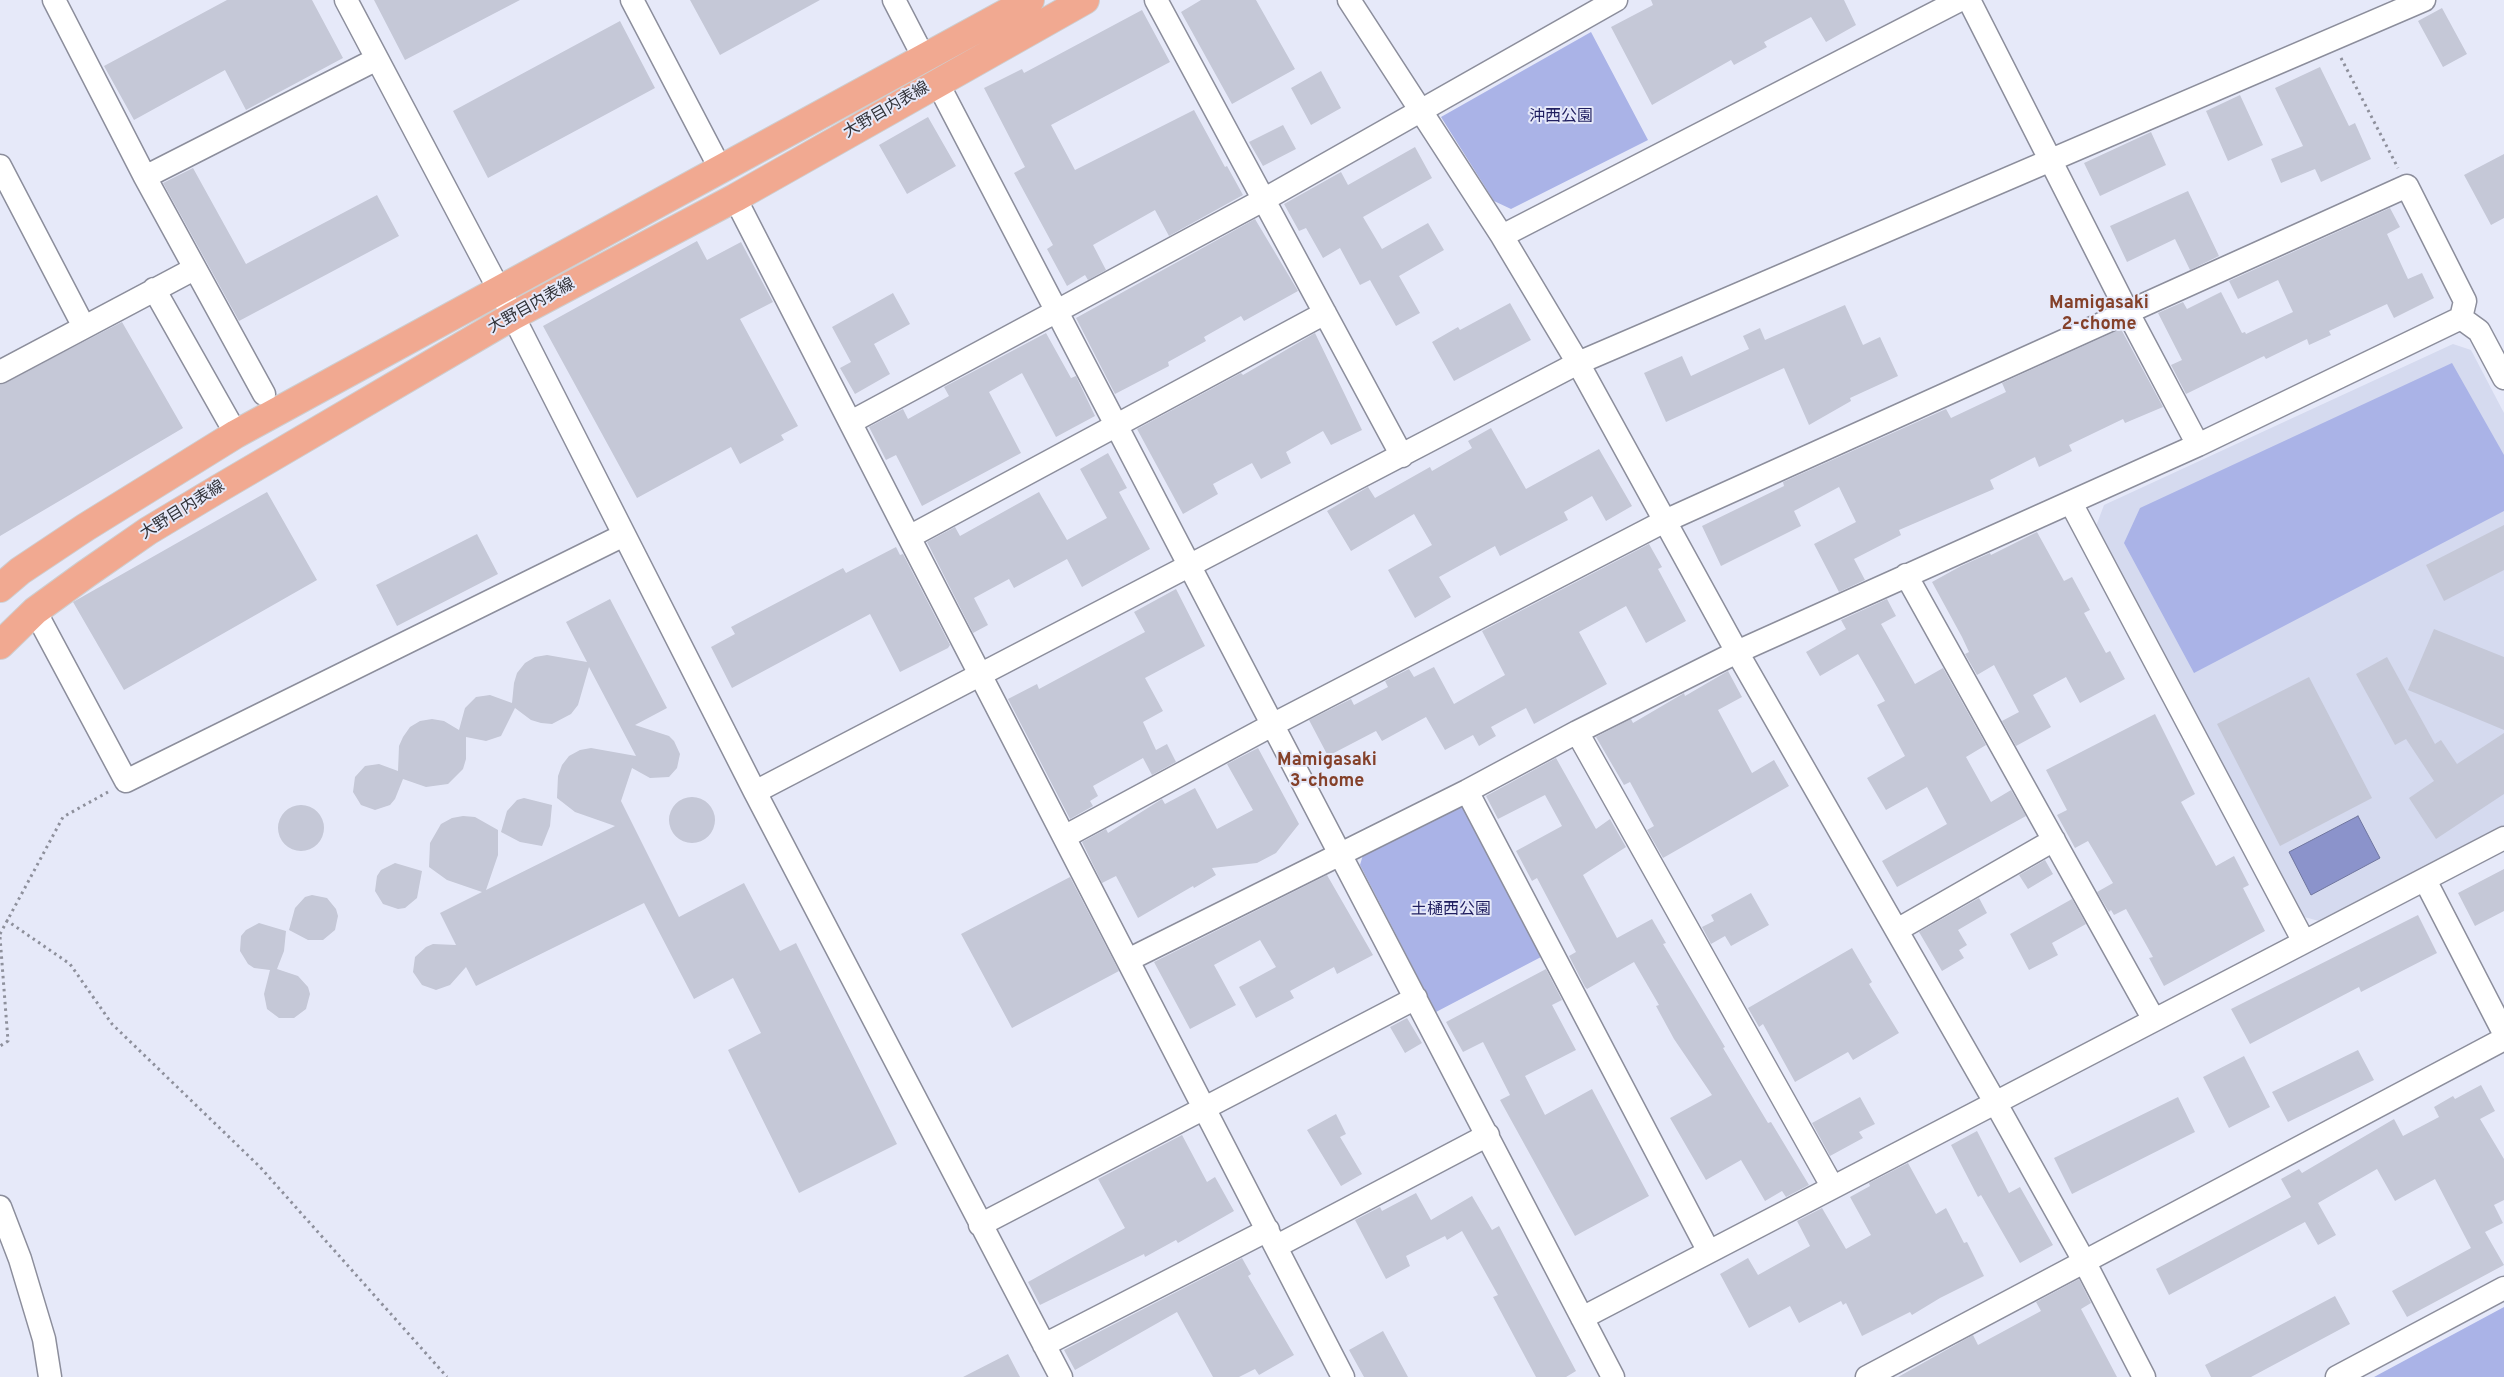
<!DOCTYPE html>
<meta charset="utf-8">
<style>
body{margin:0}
canvas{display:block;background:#e6e9f9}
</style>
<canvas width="2504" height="1377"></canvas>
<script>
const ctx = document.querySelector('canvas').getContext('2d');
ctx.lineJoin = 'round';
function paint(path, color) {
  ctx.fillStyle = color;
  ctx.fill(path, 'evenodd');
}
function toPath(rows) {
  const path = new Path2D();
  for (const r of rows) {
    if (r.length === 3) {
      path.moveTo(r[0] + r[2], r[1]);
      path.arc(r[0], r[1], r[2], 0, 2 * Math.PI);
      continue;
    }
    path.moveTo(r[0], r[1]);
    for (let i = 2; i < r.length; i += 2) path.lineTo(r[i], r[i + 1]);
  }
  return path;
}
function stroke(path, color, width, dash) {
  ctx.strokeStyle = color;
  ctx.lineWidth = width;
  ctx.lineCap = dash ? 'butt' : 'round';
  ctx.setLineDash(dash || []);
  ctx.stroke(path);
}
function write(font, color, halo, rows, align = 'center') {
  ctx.font = font + ' Overpass,"Noto Sans JP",sans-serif';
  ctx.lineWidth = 4;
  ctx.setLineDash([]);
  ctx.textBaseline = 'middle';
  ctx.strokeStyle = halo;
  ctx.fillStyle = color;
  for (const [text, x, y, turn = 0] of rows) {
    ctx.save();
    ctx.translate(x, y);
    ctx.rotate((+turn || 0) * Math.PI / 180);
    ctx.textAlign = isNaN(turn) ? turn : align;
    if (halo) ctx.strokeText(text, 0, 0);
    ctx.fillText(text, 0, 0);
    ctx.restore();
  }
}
paint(toPath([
 [2453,344,2471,350,2504,413,2504,829,2323,922,2304,917,2095,529,2104,505]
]), '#d5daef');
paint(toPath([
 [1591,32,1648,140,1511,209,1494,201,1441,117],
 [2452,363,2504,455,2504,511,2194,673,2124,543,2140,508],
 [1459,799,1541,957,1436,1012,1360,865,1365,848],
 [2504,1307,2504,1377,2374,1377]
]), '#aab3e7');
const water = toPath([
 [2358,816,2380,858,2311,895,2289,852,2358,816]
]);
paint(water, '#8b93cb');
stroke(water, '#70769f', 1);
paint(toPath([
 [227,0,312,0,343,58,246,110,225,70,134,120,104,66],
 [374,0,520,0,405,60],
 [690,0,820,0,720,55],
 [1201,0,1256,0,1295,69,1232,104,1181,12],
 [1651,0,1844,0,1856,25,1826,42,1811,17,1764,42,1767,47,1734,65,1731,60,1652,105,1611,27,1653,5],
 [2442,8,2467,54,2443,67,2418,21],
 [1142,10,1170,62,1051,125,1075,170,1194,110,1225,167,1227,166,1243,195,1169,236,1155,210,1093,245,1106,270,1088,280,1085,275,1067,286,1047,249,1053,245,1014,173,1025,167,984,88,1022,69,1024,73],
 [620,21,655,88,488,178,453,111],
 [2320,67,2349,126,2355,123,2371,159,2321,182,2315,169,2281,183,2271,159,2303,146,2275,88],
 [1321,71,1341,108,1311,125,1291,88],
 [2240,95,2263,145,2228,161,2206,111],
 [928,117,956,166,907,194,879,145],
 [1283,125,1296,149,1263,166,1249,142],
 [2151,132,2166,165,2100,196,2084,163],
 [1415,147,1432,178,1363,217,1382,249,1428,223,1444,250,1399,276,1420,313,1396,326,1370,280,1360,285,1340,248,1323,258,1306,228,1299,231,1284,204,1341,172,1348,185],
 [2504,154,2504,218,2491,225,2464,175],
 [193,168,246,264,377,195,399,236,239,321,163,183],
 [2188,191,2219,256,2190,270,2175,239,2127,262,2110,226],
 [2390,208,2400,227,2387,234,2408,279,2422,273,2434,298,2394,318,2387,304,2329,331,2331,335,2309,345,2307,339,2266,359,2264,356,2186,394,2171,365,2182,360,2158,313,2183,302,2187,309,2221,292,2242,333,2245,332,2246,334,2293,312,2278,280,2238,299,2229,281],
 [1255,219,1298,291,1244,321,1241,316,1204,337,1206,341,1168,362,1169,366,1115,394,1076,318],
 [697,241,707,260,741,242,773,302,740,319,798,426,781,435,784,440,740,464,731,447,637,498,543,326],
 [893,293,910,324,874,344,890,374,855,394,840,368,851,362,832,327],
 [1510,303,1531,340,1454,381,1432,342,1458,327,1460,330],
 [1845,305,1863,345,1880,337,1898,376,1850,398,1851,401,1809,425,1784,368,1666,422,1644,373,1682,356,1691,376,1749,349,1743,336,1760,328,1765,340],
 [122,322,183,428,0,536,0,385],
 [2121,329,2163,407,2125,423,2123,419,2069,445,2072,451,2039,467,2035,457,1990,480,1994,489,1899,530,1901,535,1854,559,1865,580,1839,592,1814,544,1856,522,1839,487,1794,511,1801,526,1721,566,1702,526,1784,486,1783,482,1946,409,1951,418,2006,392,2002,383],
 [1046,333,1071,378,1076,376,1095,416,1056,437,1022,373,989,392,1021,453,922,506,896,455,886,460,869,427,903,409,908,419,949,396,944,387],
 [1315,333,1362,430,1331,445,1323,431,1286,452,1291,463,1261,479,1252,463,1213,484,1218,494,1183,514,1137,429,1241,373,1243,375],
 [1491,428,1526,489,1599,449,1632,506,1606,521,1592,496,1564,512,1568,520,1500,556,1495,546,1439,577,1451,597,1415,618,1388,570,1432,545,1414,514,1351,551,1327,511,1368,487,1375,498,1430,467,1432,471,1472,448,1468,441],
 [1108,453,1127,488,1119,492,1150,549,1082,587,1067,559,1014,588,1009,579,974,598,988,625,973,633,927,542,955,527,960,536,1039,492,1067,540,1107,518,1080,469],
 [267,492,317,580,124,690,73,602],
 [2504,525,2504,570,2444,601,2426,565],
 [2037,532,2064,581,2072,577,2090,610,2084,613,2106,653,2110,651,2125,679,2080,703,2066,677,2033,695,2051,727,2016,746,2002,721,2019,712,1994,665,1977,675,1965,654,1969,652,1962,637,1932,582,1961,566,1990,553,1991,555],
 [477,534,498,574,397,626,376,585],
 [1649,544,1662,567,1658,569,1686,621,1646,643,1626,606,1579,632,1607,684,1534,724,1526,708,1491,727,1496,736,1479,746,1473,735,1445,750,1426,717,1382,741,1376,731,1328,756,1309,720,1351,699,1354,705,1388,687,1385,681,1409,669,1414,677,1434,667,1454,704,1505,675,1482,631],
 [896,547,900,555,903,554,950,645,948,648,900,672,870,614,732,688,711,647,735,634,731,627,843,568,846,573],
 [1176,589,1205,646,1145,678,1163,711,1143,722,1156,750,1167,744,1176,762,1152,775,1143,758,1093,786,1098,796,1090,801,1093,806,1070,819,1008,699,1037,684,1039,689,1145,632,1134,612],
 [610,599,667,708,635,725,669,736,674,741,680,754,677,768,669,777,650,778,632,768,621,801,679,917,744,883,780,951,796,943,897,1144,799,1193,728,1050,761,1033,733,978,694,999,644,903,476,986,466,967,450,985,436,990,422,985,413,972,415,957,426,947,433,944,456,945,440,913,482,892,447,880,429,867,430,843,441,824,452,818,463,816,475,817,498,830,498,855,486,890,615,826,575,812,557,798,558,776,562,765,569,756,580,750,591,748,636,756,589,667,578,705,571,714,552,724,541,723,531,720,515,708,501,736,486,741,466,737,466,759,463,769,448,784,426,787,403,779,395,799,390,805,375,810,361,805,353,792,355,777,365,766,379,764,398,771,399,746,403,737,410,727,420,721,432,719,444,721,459,730,465,708,476,697,490,695,512,703,514,683,517,673,525,663,535,657,547,655,587,662,566,622],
 [1887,599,1896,616,1881,624,1915,684,1943,668,1986,745,1966,757,1991,802,2011,790,2026,816,1897,887,1882,861,1947,824,1927,787,1886,810,1867,778,1905,756,1877,705,1885,701,1858,654,1820,676,1806,652,1846,629,1841,620],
 [2434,629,2504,657,2504,730,2408,690],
 [2387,657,2435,744,2441,740,2457,764,2504,733,2504,794,2436,839,2409,798,2434,781,2406,739,2395,745,2356,674],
 [1728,671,1742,697,1718,710,1752,773,1774,760,1789,786,1663,858,1647,830,1654,826,1630,782,1624,785,1596,737,1631,719,1633,723,1679,696,1684,693,1685,696],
 [2309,677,2372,798,2280,846,2217,724],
 [2155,714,2195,794,2181,802,2216,866,2234,856,2249,885,2243,888,2265,931,2164,986,2149,958,2153,957,2126,909,2114,915,2111,910,2109,912,2097,892,2113,883,2088,841,2075,848,2057,815,2067,810,2046,770],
 [1258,748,1299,824,1276,853,1257,863,1212,868,1216,875,1194,888,1193,886,1138,918,1116,876,1102,883,1082,842,1106,829,1108,833,1162,799,1165,804,1195,788,1217,829,1253,810,1227,764],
 [1556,758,1596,829,1610,819,1626,847,1583,875,1617,938,1652,919,1666,943,1663,944,1725,1047,1723,1048,1768,1123,1771,1122,1809,1185,1786,1197,1782,1191,1765,1201,1741,1160,1706,1180,1670,1118,1712,1095,1674,1039,1656,1006,1659,1005,1634,962,1587,989,1585,987,1569,956,1576,952,1537,878,1532,881,1516,851,1562,826,1545,795,1498,819,1486,796],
 [692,820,23],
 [524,798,552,805,550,826,542,846,520,842,501,832,507,811,517,800],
 [301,828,23],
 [2045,860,2053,874,2028,889,2019,875],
 [395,863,422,871,417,898,405,908,398,909,383,904,375,891,377,876,381,870],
 [2504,869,2504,911,2475,926,2458,893],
 [1327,875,1373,955,1337,974,1334,967,1290,991,1294,998,1256,1018,1239,987,1276,967,1260,940,1214,965,1236,1005,1190,1029,1154,962],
 [1070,877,1119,971,1012,1028,961,934],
 [1751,893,1769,925,1731,946,1725,936,1711,944,1702,927,1714,921,1711,915],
 [312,895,327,898,336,909,338,916,335,930,323,940,308,940,289,930,295,908,305,897],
 [1979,898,1987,913,1958,930,1967,945,1959,950,1964,958,1942,971,1919,932],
 [2072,899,2086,924,2052,943,2058,955,2029,970,2010,934],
 [2418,915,2437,953,2361,992,2359,987,2250,1044,2231,1009],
 [259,923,286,931,284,951,277,969,298,976,308,987,310,994,306,1009,294,1018,279,1018,267,1009,264,994,270,970,254,968,248,964,240,951,241,936,246,930],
 [1852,948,1872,982,1869,984,1899,1033,1853,1060,1848,1052,1795,1082,1763,1024,1759,1027,1748,1008],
 [1546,969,1562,1000,1552,1005,1576,1050,1525,1076,1545,1115,1592,1089,1649,1196,1575,1236,1500,1100,1510,1095,1483,1042,1463,1052,1446,1022],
 [1407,1018,1422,1043,1405,1053,1390,1027],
 [2358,1050,2374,1080,2288,1122,2272,1092],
 [2244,1056,2270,1107,2229,1128,2203,1077],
 [2481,1085,2495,1111,2480,1119,2504,1159,2504,1200,2494,1205,2503,1223,2485,1232,2504,1265,2407,1317,2392,1291,2471,1248,2435,1179,2395,1201,2377,1169,2318,1203,2336,1235,2318,1245,2305,1222,2169,1295,2156,1269,2291,1197,2281,1179,2299,1169,2302,1173,2394,1119,2403,1136,2439,1117,2434,1107,2453,1096,2455,1099],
 [1860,1097,1875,1124,1859,1132,1863,1138,1830,1156,1812,1123],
 [2178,1097,2195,1132,2072,1194,2054,1158],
 [1336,1114,1346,1134,1340,1137,1362,1174,1341,1186,1307,1130],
 [1977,1131,2009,1193,2020,1187,2053,1245,2020,1263,1981,1195,1978,1197,1951,1145],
 [1182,1135,1207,1182,1215,1177,1234,1211,1178,1243,1176,1240,1145,1257,1144,1254,1040,1305,1028,1282,1125,1228,1098,1179],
 [1908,1163,1936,1214,1946,1208,1964,1243,1967,1242,1984,1276,1940,1298,1912,1315,1910,1312,1862,1336,1846,1303,1843,1305,1841,1301,1799,1323,1790,1306,1749,1328,1720,1274,1748,1258,1758,1275,1810,1246,1797,1221,1822,1208,1846,1249,1871,1235,1850,1197,1870,1186,1869,1183],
 [1416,1193,1431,1220,1472,1196,1492,1230,1499,1226,1576,1371,1566,1377,1536,1377,1493,1297,1498,1295,1462,1231,1447,1240,1445,1236,1406,1256,1410,1266,1386,1279,1355,1220,1380,1207,1382,1211],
 [1242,1258,1251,1274,1248,1276,1294,1355,1259,1375,1255,1369,1239,1377,1213,1377,1177,1312,1075,1370,1064,1350],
 [2079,1279,2091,1303,2081,1309,2117,1377,1898,1377,1973,1335,1978,1345,2041,1311,2036,1302],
 [2335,1296,2350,1324,2251,1377,2211,1377,2205,1365],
 [1383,1331,1408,1377,1364,1377,1349,1350],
 [1008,1354,1020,1377,963,1377]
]), '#c5c8d7');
const minor = toPath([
 [54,0,145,177,264,394],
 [346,0,513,316,755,792,1061,1377],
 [632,0,721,170],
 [894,0,924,58],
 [1156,0,1402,456],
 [1349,0,1502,236,1578,363,1737,652,1995,1102,2084,1261,2144,1377],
 [1969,0,2127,311,2198,445],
 [937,82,1613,1377],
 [0,166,84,327],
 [145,177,377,59],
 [735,198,909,537,1325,313],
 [1502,236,1960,0],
 [154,289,236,434],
 [0,372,194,269],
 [851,422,1265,199,1616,0],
 [2071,503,2304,942],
 [909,537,1343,1377],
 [1906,575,2154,1020],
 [35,611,126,781,624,535],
 [1577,732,1832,1186],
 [1467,791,1708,1250],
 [755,792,1578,363,2424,0],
 [1064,837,1274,724,1665,521,2407,186,2465,301,2461,318],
 [2425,880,2504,1033],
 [1897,930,2054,840],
 [1128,960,1467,791,1577,732,1737,652,2198,445,2461,318,2479,331,2504,378],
 [0,1207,20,1259,44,1339,50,1377],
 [980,1225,1416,998],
 [1277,1246,1488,1135],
 [1582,1318,2504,838],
 [1044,1345,1268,1230],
 [1867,1377,2504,1039],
 [2337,1377,2504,1288]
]);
const major = toPath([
 [0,588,20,571,86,527,236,434,1030,0],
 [0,645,35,611,86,574,148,531,218,489,513,316,735,198,1085,0]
]);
stroke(minor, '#8c8e9c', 25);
stroke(major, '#cececf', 30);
stroke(toPath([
 [2341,58,2398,168],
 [6,920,70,964,112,1024,260,1167,447,1377],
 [0,934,63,817,108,792],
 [0,937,8,1041,0,1046]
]), '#8e909c', 3, [2.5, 4]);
stroke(minor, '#fff', 22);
stroke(major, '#f1a991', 28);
write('16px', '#313238', '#e6e9f9', [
 ["大野目内表線",887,111,-30],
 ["大野目内表線",532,307,-29],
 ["大野目内表線",183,511,-32]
]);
write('16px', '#1f1e5f', '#e6e9f9', [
 ["沖西公園",1561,118],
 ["土樋西公園",1451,911]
]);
write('bold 18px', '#844029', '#e6e9f9', [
 ["Mamigasaki",2099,304],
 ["2-chome",2099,325],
 ["Mamigasaki",1327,761],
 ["3-chome",1327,782]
]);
</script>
